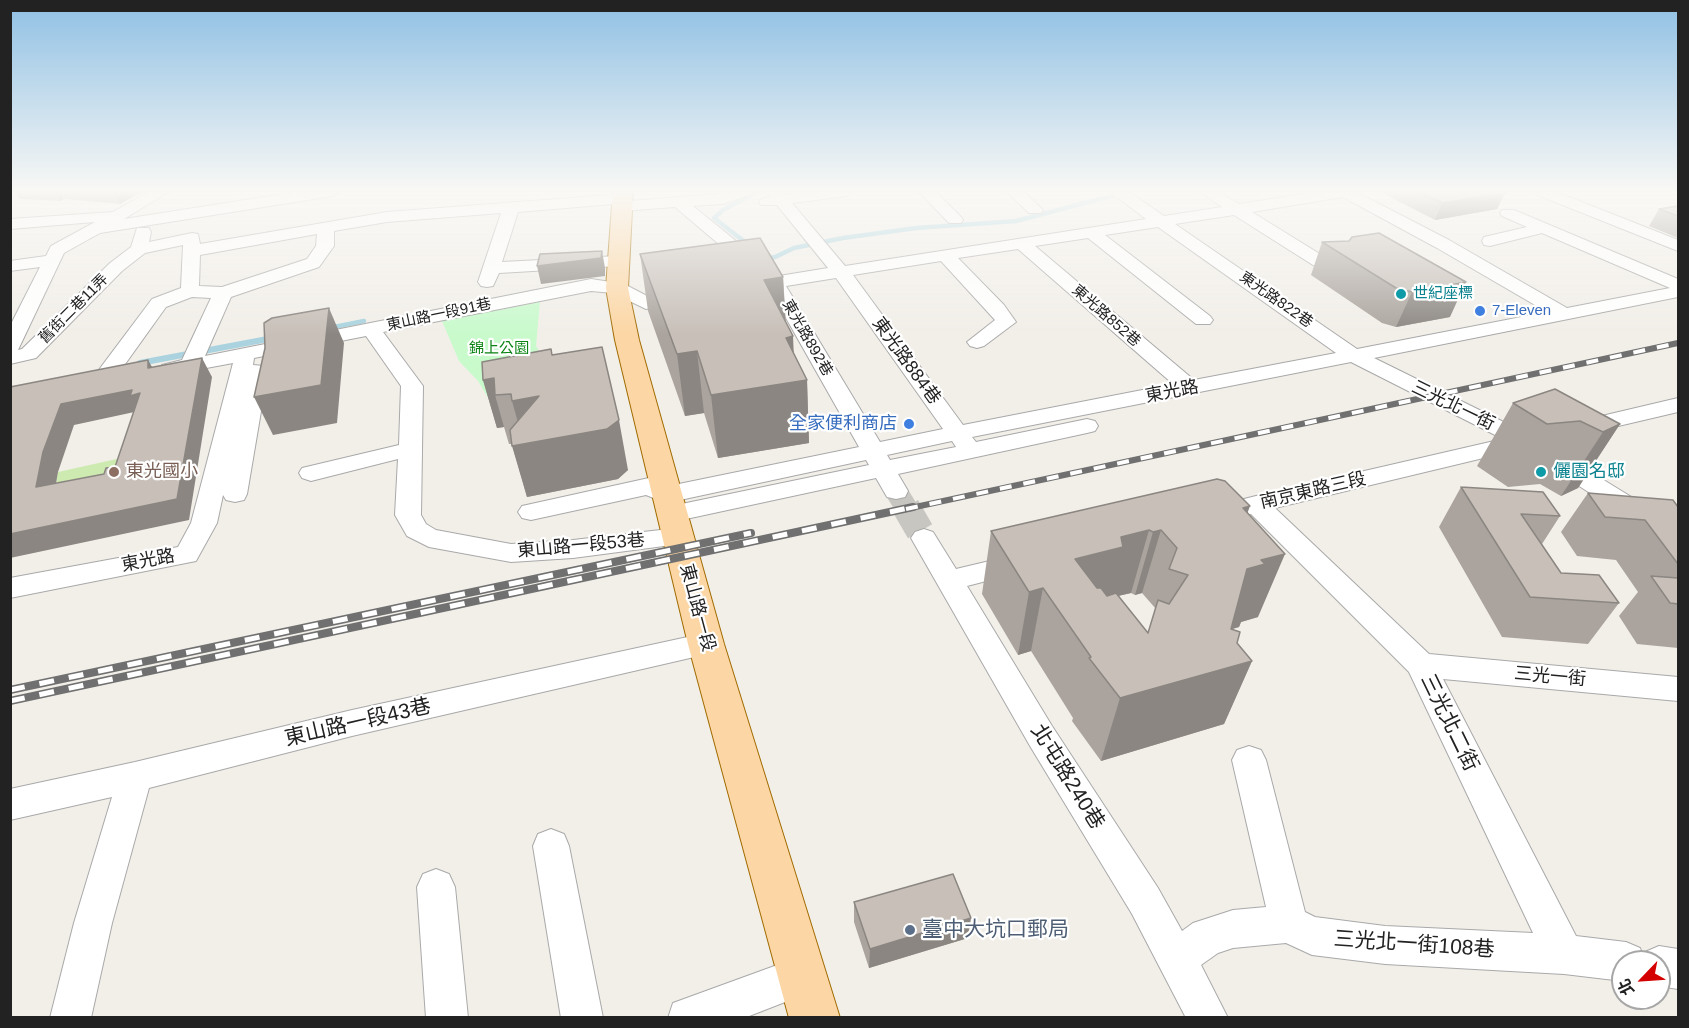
<!DOCTYPE html>
<meta charset="utf-8">
<style>
body{margin:0}
#map{position:relative;width:1689px;height:1028px;overflow:hidden;background:#f2efe9;font-family:Helvetica,"Noto Sans TC",sans-serif}
canvas{display:block}
.frame{position:absolute;inset:0;border:12px solid #222;pointer-events:none}
.north{position:absolute;left:1611px;top:950px;width:60px;height:60px;box-sizing:border-box;background:#fff;border:2px solid #a7a7a7;border-radius:50%;rotate:245deg;font-size:16px;font-weight:700;line-height:24px;text-align:center;color:#222}
.north::after{content:'';display:block;margin:auto;width:21px;height:27px;background:#d40000;clip-path:polygon(50% 0,100% 100%,50% 72%,0 100%)}
</style>
<div id="map">
<canvas width="1689" height="1028"></canvas>
<div class="frame"></div>
<div class="north">北</div>
</div>
<script>
const ctx = document.querySelector('canvas').getContext('2d');
ctx.lineJoin = 'round';
function paint(path, color) {
  ctx.fillStyle = color;
  ctx.fill(path, 'evenodd');
}
function toPath(rows) {
  const path = new Path2D();
  for (const r of rows) {
    path.moveTo(r[0], r[1]);
    for (let i = 2; i < r.length; i += 2) path.lineTo(r[i], r[i + 1]);
  }
  return path;
}
function stroke(path, color, width, dash) {
  ctx.strokeStyle = color;
  ctx.lineWidth = width;
  ctx.lineCap = dash ? 'butt' : 'round';
  ctx.setLineDash(dash || []);
  ctx.stroke(path);
}
function write(font, color, halo, rows, align = 'center') {
  ctx.font = font + ' Helvetica,"Noto Sans TC",sans-serif';
  ctx.lineWidth = 4.5;
  ctx.setLineDash([]);
  ctx.textBaseline = 'middle';
  ctx.strokeStyle = halo;
  ctx.fillStyle = color;
  for (const [text, x, y, turn = 0] of rows) {
    ctx.save();
    ctx.translate(x, y);
    ctx.rotate((+turn || 0) * Math.PI / 180);
    ctx.textAlign = isNaN(turn) ? turn : align;
    if (halo) ctx.strokeText(text, 0, 0);
    ctx.fillText(text, 0, 0);
    ctx.restore();
  }
}
paint(toPath([
 [139,454,128,488,56,485,58,472]
]), '#cdebb0');
paint(toPath([
 [540,302,536,346,562,393,493,406,478,381,459,361,442,321]
]), '#c8facc');
stroke(toPath([
 [741,244,745,242,714,218,723,210,758,191],
 [764,259,775,257,794,248,843,238,916,228,1016,221,1123,193],
 [329,328,364,321]
]), '#aad3df', 4.5);
stroke(toPath([
 [140,363,273,338]
]), '#aad3df', 6);
stroke(toPath([
 [896,491,907,509]
]), '#c8c6c1', 22, [22, 11]);
stroke(toPath([
 [906,507,924,538]
]), '#c8c6c1', 28, [28, 14]);
const minor = toPath([
 [150,191,170,191,124,219,302,191,341,191,333,196,100,233,64,253,18,350,22,349,110,263,131,247,137,228,149,228,151,232,149,242,192,233,198,234,200,244,387,212,622,194,628,196,629,201,755,191,752,194,723,204,693,206,779,276,828,268,777,205,761,205,759,202,761,199,770,197,765,191,781,191,785,195,812,191,855,191,847,196,792,203,845,266,1146,219,1109,191,1128,191,1164,216,1222,207,1199,191,1218,191,1239,204,1323,191,1362,191,1360,194,1449,240,1567,308,1670,288,1542,233,1490,246,1484,245,1482,241,1484,237,1527,227,1502,216,1500,213,1502,210,1514,210,1678,279,1678,297,1374,358,1532,436,1677,525,1678,552,1669,549,1659,537,1521,449,1275,508,1429,654,1678,677,1678,701,1443,679,1576,936,1626,942,1640,948,1643,956,1645,952,1659,946,1678,949,1678,989,1659,986,1659,962,1623,962,1623,981,1564,974,1385,964,1312,955,1286,943,1233,948,1218,953,1201,965,1228,1018,1186,1018,1132,914,1030,746,911,538,915,532,924,529,933,532,956,569,1019,554,1029,556,1033,563,1029,570,967,586,1052,726,1158,888,1182,931,1193,923,1233,910,1266,907,1232,760,1237,750,1249,746,1261,750,1266,760,1305,912,1315,917,1385,926,1533,933,1409,672,1251,514,1217,522,1208,520,1204,514,1208,508,1256,496,1503,439,1351,362,972,437,976,442,1087,419,1095,421,1098,426,1095,431,1087,433,898,474,908,491,905,497,896,499,887,497,876,478,672,522,663,520,659,514,663,508,672,506,869,465,866,460,666,503,646,495,531,520,522,518,518,512,522,506,649,478,669,486,859,447,769,288,750,292,744,290,741,286,744,282,760,279,675,207,621,211,615,209,614,204,518,212,502,262,618,256,624,257,627,261,624,265,618,266,499,273,493,286,487,287,481,286,478,282,501,213,387,222,334,231,334,246,319,267,231,297,205,356,591,279,624,284,649,297,681,292,688,294,690,298,688,302,646,309,613,293,591,291,383,332,423,386,421,515,426,524,436,530,511,544,573,540,678,528,687,531,691,537,687,543,573,558,511,562,429,547,407,536,395,515,398,459,311,481,302,478,299,473,302,468,399,445,401,386,366,336,254,358,253,365,264,366,268,370,247,494,244,500,235,502,226,500,223,495,217,523,196,561,10,598,10,578,178,547,191,523,233,363,169,375,162,373,159,369,162,365,182,360,211,298,192,297,166,307,108,388,100,389,92,388,89,383,152,299,181,288,183,245,145,253,122,271,36,358,10,364,10,326,40,267,10,271,10,261,46,256,51,246,95,222,10,229,10,219,113,212,150,191],
 [1343,197,1437,248,1547,312,1357,349,1175,224,1234,215,1324,272,1330,273,1336,272,1339,268,1336,264,1252,212,1343,197],
 [1158,227,1336,353,1194,380,1035,246,1088,238,1196,324,1210,324,1213,320,1210,316,1105,235,1158,227],
 [317,234,316,246,307,259,222,287,199,286,200,255,317,234],
 [1018,249,1173,384,963,425,853,275,941,261,995,320,967,342,970,346,977,348,984,346,1016,322,1004,305,958,258,1018,249],
 [836,278,943,429,880,442,786,286,836,278],
 [952,441,956,447,890,460,887,455,952,441],
 [918,191,935,191,961,217,963,220,961,223,949,223,918,191],
 [1006,191,1023,191,1043,210,1041,213,1029,213,1006,191],
 [1532,191,1554,191,1678,240,1678,251,1535,194,1532,191],
 [1678,398,1678,412,1580,435,1572,433,1569,428,1572,423,1678,398],
 [706,633,716,636,721,644,716,652,352,736,149,788,112,923,91,1018,50,1018,74,923,112,797,10,820,10,789,135,762,352,710,706,633],
 [551,829,564,834,569,846,603,1018,561,1018,533,846,538,834,551,829],
 [436,869,449,874,455,887,468,1018,426,1018,417,887,423,874,436,869],
 [802,956,816,962,822,976,816,990,744,1018,668,1018,673,1003,802,956]
]);
const major = toPath([
 [613,191,633,191,628,288,639,340,724,644,840,1018,789,1018,688,644,615,340,606,288,613,191]
]);
stroke(minor, '#a9a9a9', 2);
stroke(major, '#a06b00', 2);
paint(minor, '#fff');
paint(major, '#fcd6a4');
const railFar1 = toPath([
 [906,509,1678,343]
]);
const rail = toPath([
 [10,690,751,533],
 [10,701,913,507]
]);
stroke(railFar1, '#707070', 6);
stroke(rail, '#707070', 8);
stroke(railFar1, '#fff', 4, [12]);
stroke(rail, '#fff', 5, [15]);
paint(toPath([
 [15,191,144,191,120,204,64,199,60,201,19,199],
 [1380,191,1502,191,1505,193,1497,209,1435,220,1380,192],
 [1678,206,1678,238,1649,226,1659,209],
 [1349,241,1450,317,1396,327,1382,323,1311,275,1322,242],
 [640,254,783,277,786,322,794,354,807,380,809,443,718,458,704,413,685,416,648,311],
 [552,355,628,470,618,479,527,497,512,444,509,444,504,427,497,428,483,380],
 [1513,403,1620,424,1578,488,1561,496,1540,484,1508,487,1477,466],
 [1461,487,1560,516,1542,544,1561,573,1619,603,1588,644,1502,637,1439,527],
 [1588,493,1678,507,1678,648,1637,644,1619,616,1638,592,1616,560,1577,556,1561,532],
 [1248,513,1258,617,1241,622,1239,627,1232,629,1237,643,1252,661,1224,724,1101,761,1072,721,1073,718,1031,651,1018,655,982,594,991,531],
 [1131,593,1135,595,1142,593,1156,609,1148,633,1118,596],
 [854,902,968,938,869,968,854,922]
]), '#aba49e');
paint(toPath([
 [55,191,60,191,64,199,60,201],
 [113,191,144,191,120,204],
 [1505,193,1497,209,1435,220,1442,203],
 [602,251,605,268,605,276,541,284,537,266],
 [783,277,786,335,764,280],
 [1466,282,1450,317,1396,327,1412,292],
 [329,308,344,343,337,423,273,435,254,397],
 [793,336,795,382,807,380,809,443,718,458,711,395,786,338],
 [697,351,704,413,685,416,677,354],
 [202,358,212,377,189,520,10,558,10,534,177,499],
 [148,360,159,379,148,368],
 [494,378,495,395,504,427,497,428,483,380],
 [132,390,140,393,139,411,74,425,58,472,52,507,36,487,43,452,61,404],
 [539,396,619,420,628,470,618,479,527,497,512,446,524,444,512,401],
 [1620,424,1578,488,1561,496,1603,432],
 [1250,506,1227,568,1243,508],
 [1149,530,1131,593,1109,598,1106,610,1075,559,1121,537],
 [1161,530,1142,593,1135,595,1153,532],
 [1285,554,1258,617,1241,622,1239,627,1222,632,1247,569,1261,560],
 [1043,588,1031,651,1018,655,1029,592],
 [1252,661,1224,724,1101,761,1120,698],
 [971,918,968,938,869,968,870,949]
]), '#8b8681');
const building = toPath([
 [1417,191,1502,191,1505,193,1442,203,1417,191],
 [1678,206,1678,216,1659,209,1678,206],
 [1379,233,1466,282,1412,292,1396,288,1322,242,1349,241,1352,237,1379,233],
 [760,238,783,277,764,280,793,336,786,338,807,380,711,395,697,351,677,354,640,254,760,238],
 [602,251,601,258,537,266,540,254,602,251],
 [329,308,321,385,254,397,265,348,264,323,272,318,329,308],
 [602,347,619,420,607,429,512,446,510,430,539,396,512,401,511,394,495,395,494,378,483,380,482,362,551,349,552,355,602,347],
 [202,358,177,499,10,534,10,387,148,360,148,368,202,358],
 [132,390,130,396,140,393,115,467,106,468,104,474,36,487,43,452,61,404,132,390],
 [1555,389,1620,424,1603,432,1580,421,1547,424,1513,403,1555,389],
 [1217,479,1225,481,1250,506,1243,508,1285,554,1261,560,1265,564,1247,569,1231,629,1240,632,1237,643,1252,661,1120,698,1089,658,1091,657,1043,588,1029,592,991,531,1217,479],
 [1149,530,1153,532,1161,530,1177,548,1169,569,1188,575,1169,604,1158,600,1148,633,1116,593,1107,596,1101,588,1097,588,1075,559,1123,547,1121,537,1149,530],
 [1461,487,1543,492,1560,516,1521,514,1561,573,1599,575,1619,603,1530,597,1461,487],
 [1588,493,1673,500,1678,507,1678,564,1645,520,1605,517,1588,493],
 [1651,576,1678,578,1678,604,1670,603,1651,576],
 [953,874,971,918,870,949,854,902,953,874]
]);
paint(building, '#c7bfb8');
stroke(building, '#8b8681', 1.5);
const sky = ctx.createLinearGradient(0, 0, 0, 335);
sky.addColorStop(0, '#8fc0e4');
sky.addColorStop(0.57, '#f9f8f5');
sky.addColorStop(1, '#f9f8f500');
ctx.fillStyle = sky;
ctx.fillRect(0, 0, 1689, 335);
for (const [x, y, r, color] of [
 [1401,294,6,"#0f9aa8"],
 [1480,311,6,"#3f7fe0"],
 [909,424,6,"#3f7fe0"],
 [114,472,6,"#8d6e63"],
 [1541,472,6,"#0f9aa8"],
 [910,930,6,"#5c6f8a"]
]) {
  const dot = new Path2D();
  dot.arc(x, y, r, 0, 2 * Math.PI);
  ctx.fillStyle = color;
  ctx.fill(dot);
  stroke(dot, '#fff', 2);
}
write('15px', '#0d838f', '#fff', [
 ["世紀座標",1413,294]
], 'left');
write('15px', '#222', '#fff', [
 ["東光路822巷",1276,300,35],
 ["舊街二巷11弄",74,309,-45],
 ["東山路一段91巷",439,315,-12],
 ["東光路852巷",1106,316,41],
 ["東光路892巷",807,338,60]
]);
write('15px', '#366cbe', '#fff', [
 ["7-Eleven",1492,311]
], 'left');
write('15px', '#0c8416', '#fff', [
 ["錦上公園",499,349]
]);
write('18px', '#222', '#fff', [
 ["東光路884巷",906,361,54],
 ["東光路",1172,392,-11],
 ["三光北一街",1453,406,26],
 ["南京東路三段",1313,491,-13],
 ["東山路一段53巷",581,546,-5],
 ["東光路",148,561,-11],
 ["東山路一段",697,608,75],
 ["三光一街",1550,677,5]
]);
write('18px', '#366cbe', '#fff', [
 ["全家便利商店",897,424]
], 'right');
write('18px', '#785e54', '#fff', [
 ["東光國小",126,472]
], 'left');
write('18px', '#0d838f', '#fff', [
 ["儷園名邸",1553,472]
], 'left');
write('21px', '#222', '#fff', [
 ["東山路一段43巷",358,723,-13],
 ["三光北二街",1449,723,64],
 ["北屯路240巷",1067,777,58],
 ["三光北一街108巷",1414,945,4]
]);
write('21px', '#4e5e75', '#fff', [
 ["臺中大坑口郵局",922,930]
], 'left');
</script>
